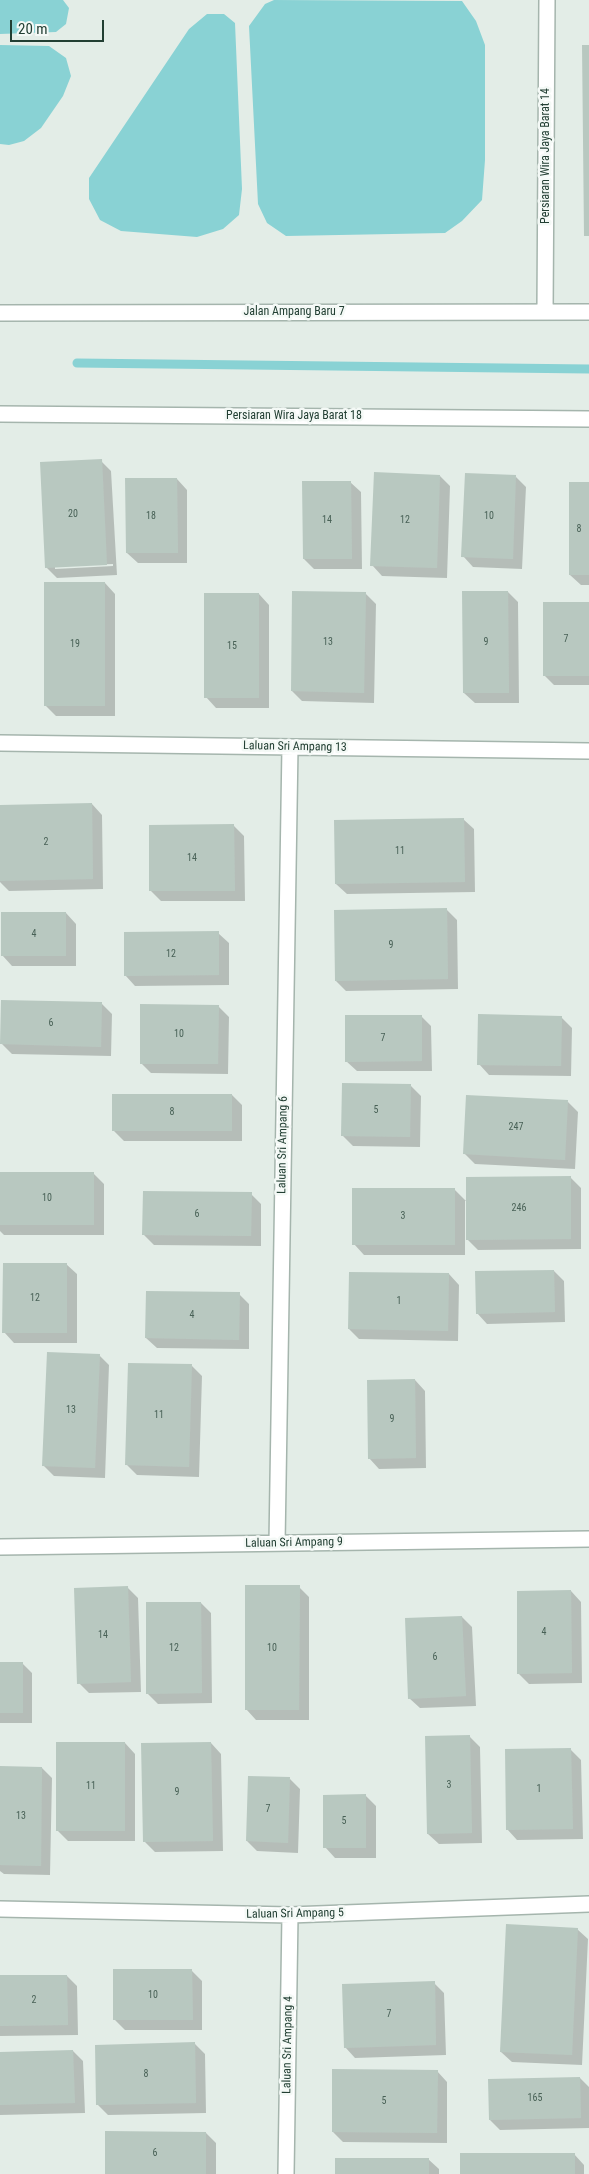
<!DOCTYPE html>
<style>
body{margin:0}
#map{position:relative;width:589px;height:2174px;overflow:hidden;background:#e3ede7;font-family:"Roboto Condensed",sans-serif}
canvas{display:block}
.scale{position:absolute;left:10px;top:20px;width:94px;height:22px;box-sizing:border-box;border:2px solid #223f33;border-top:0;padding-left:6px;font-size:15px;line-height:18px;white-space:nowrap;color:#223f33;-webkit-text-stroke:4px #f4f9f6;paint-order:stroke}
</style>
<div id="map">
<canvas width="589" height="2174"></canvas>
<div class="scale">20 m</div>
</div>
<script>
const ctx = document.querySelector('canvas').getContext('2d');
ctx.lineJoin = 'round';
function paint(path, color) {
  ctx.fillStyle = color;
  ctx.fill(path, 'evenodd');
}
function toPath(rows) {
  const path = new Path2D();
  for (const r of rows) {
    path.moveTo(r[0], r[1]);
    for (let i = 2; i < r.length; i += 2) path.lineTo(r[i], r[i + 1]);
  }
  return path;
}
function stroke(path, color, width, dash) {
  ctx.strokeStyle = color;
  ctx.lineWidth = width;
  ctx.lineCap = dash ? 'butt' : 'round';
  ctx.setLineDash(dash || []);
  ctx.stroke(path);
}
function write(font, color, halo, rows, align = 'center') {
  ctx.font = font + ' "Roboto Condensed",sans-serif';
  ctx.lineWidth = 5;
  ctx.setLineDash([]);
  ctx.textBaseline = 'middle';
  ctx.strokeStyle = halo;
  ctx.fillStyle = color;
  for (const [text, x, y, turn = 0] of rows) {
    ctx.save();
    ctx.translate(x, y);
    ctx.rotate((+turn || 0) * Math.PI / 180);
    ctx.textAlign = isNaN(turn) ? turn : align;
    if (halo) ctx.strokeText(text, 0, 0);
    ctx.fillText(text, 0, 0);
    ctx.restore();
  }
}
paint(toPath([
 [0,0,63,0,69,8,66,24,56,32,0,34],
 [274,0,462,1,476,21,485,45,485,160,482,200,462,221,445,233,286,236,267,223,258,204,249,26,265,4],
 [207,14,224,14,235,23,242,189,239,215,223,229,197,237,121,231,100,220,89,199,89,178,189,29],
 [0,45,49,46,66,58,71,76,63,96,41,128,24,141,9,145,0,144]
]), '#89d2d4');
paint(toPath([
 [101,461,111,471,117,575,57,578,46,567],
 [113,564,113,566,55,569,55,566],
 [440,476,450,486,447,578,382,576,372,565],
 [516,477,526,487,522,569,473,567,463,556],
 [177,479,187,490,187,563,138,563,127,553],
 [350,482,361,492,362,569,314,569,304,559],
 [589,483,589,585,581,585,570,575],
 [105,583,115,594,115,716,56,716,45,705],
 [508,592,518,602,519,703,475,703,464,693],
 [365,593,376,604,374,703,302,701,292,691],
 [259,594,269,605,269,708,216,708,206,697],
 [589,604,589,685,554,685,544,675],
 [92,804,102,815,103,889,9,891,0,882,0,806],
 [463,819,474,829,475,892,347,894,336,884],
 [234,826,244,836,245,901,161,901,150,890],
 [446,909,457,920,458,989,346,991,336,981],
 [66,913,76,924,76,966,12,966,2,955],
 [218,933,229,943,229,985,135,986,125,975],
 [102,1004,112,1014,111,1056,12,1054,2,1044],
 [218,1006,229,1017,228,1074,151,1073,141,1063],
 [421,1016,431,1026,432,1071,357,1071,346,1061],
 [561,1017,572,1028,571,1076,489,1075,479,1064],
 [411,1086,421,1096,420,1147,353,1146,343,1136],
 [232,1095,242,1105,242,1141,124,1141,114,1131],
 [568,1102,578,1112,575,1169,475,1164,464,1153],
 [0,1173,93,1173,104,1184,104,1235,4,1235,0,1231],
 [570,1177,581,1188,581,1249,478,1250,467,1239],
 [454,1189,466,1201,465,1201,465,1255,364,1255,354,1244],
 [251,1194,261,1204,261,1246,154,1245,144,1235],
 [66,1264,77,1274,77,1343,14,1343,4,1332],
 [554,1271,564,1281,565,1322,487,1324,477,1313],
 [449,1274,459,1285,458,1341,359,1339,349,1329],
 [239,1294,249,1304,249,1349,157,1348,146,1338],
 [99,1355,109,1365,105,1478,54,1476,43,1465],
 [192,1366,202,1376,199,1477,137,1475,127,1465],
 [415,1380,425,1391,426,1468,379,1469,369,1458],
 [127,1587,138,1598,141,1692,89,1693,79,1683],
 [299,1587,309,1597,309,1720,256,1720,246,1709],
 [571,1591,581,1602,582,1683,529,1684,518,1673],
 [201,1603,211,1613,212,1703,158,1704,147,1693],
 [462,1617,472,1627,476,1706,420,1708,409,1698],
 [0,1663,22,1663,32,1673,32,1723,0,1723],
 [470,1737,480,1747,482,1843,439,1844,428,1834],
 [125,1743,135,1754,135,1841,68,1841,57,1830],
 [211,1743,221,1754,223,1851,155,1852,145,1842],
 [571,1750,581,1760,583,1839,517,1840,507,1829],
 [0,1767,42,1768,52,1778,50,1875,4,1874,0,1871],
 [290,1779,300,1789,298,1853,257,1851,247,1841],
 [365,1795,376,1806,376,1858,335,1858,325,1847],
 [577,1929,588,1939,582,2065,512,2062,501,2052],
 [192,1971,202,1981,202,2030,125,2030,115,2020],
 [67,1976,77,1986,78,2035,0,2036,0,1977],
 [434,1983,444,1993,446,2055,355,2058,345,2047],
 [195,2044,205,2054,206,2113,108,2115,97,2104],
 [73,2051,83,2061,85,2113,0,2115,0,2053],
 [437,2071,447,2082,447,2143,343,2142,333,2132],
 [580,2078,589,2087,589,2128,500,2130,490,2120],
 [206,2133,216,2143,216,2174,106,2174],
 [574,2154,584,2165,584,2174,462,2174],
 [428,2159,439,2169,439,2174,336,2174]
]), '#0003');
stroke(toPath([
 [77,363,589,369]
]), '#89d2d4', 9);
paint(toPath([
 [582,45,589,45,589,236,584,236],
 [102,459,107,565,45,568,40,462],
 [374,472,440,475,437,568,370,566],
 [465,473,516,475,513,559,461,557],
 [125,478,177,478,178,553,126,553],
 [302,481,351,481,352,559,303,559],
 [569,482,589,482,589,575,569,575],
 [44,582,105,582,105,706,44,706],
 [292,591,366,592,364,693,291,691],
 [462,591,508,591,509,693,463,693],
 [204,593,259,593,259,698,204,698],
 [543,602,589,602,589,676,543,676],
 [92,803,93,879,0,881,0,805],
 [464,818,465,882,335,884,334,820],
 [234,824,235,891,149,891,149,825],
 [447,908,448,979,335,981,334,910],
 [1,912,66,912,66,956,1,956],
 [219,931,219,975,124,976,124,932],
 [1,1000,102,1002,101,1047,0,1044],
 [140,1004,219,1005,218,1064,140,1064],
 [478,1014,562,1016,561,1066,477,1065],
 [345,1015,422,1015,422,1061,345,1062],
 [342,1083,411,1084,410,1137,341,1136],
 [112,1094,232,1094,232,1131,112,1131],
 [466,1095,568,1100,565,1160,463,1154],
 [0,1172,94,1172,94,1225,0,1225],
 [571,1176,571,1239,466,1240,466,1177],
 [352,1188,455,1188,455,1245,352,1245],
 [143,1191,252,1192,251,1236,142,1235],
 [3,1263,67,1263,67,1333,2,1333],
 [554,1270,555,1312,476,1314,475,1271],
 [349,1272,449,1273,448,1331,348,1329],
 [146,1291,240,1292,239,1340,145,1338],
 [47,1352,100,1354,95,1468,42,1466],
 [128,1363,192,1364,189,1467,125,1465],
 [415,1379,416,1458,368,1459,367,1380],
 [245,1585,300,1585,299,1710,245,1710],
 [128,1586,131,1682,77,1684,74,1588],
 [571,1590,572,1673,517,1674,517,1591],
 [146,1602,201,1602,202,1693,146,1694],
 [462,1616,466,1696,408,1699,405,1618],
 [0,1662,23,1662,23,1713,0,1713],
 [470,1735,472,1833,427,1834,425,1736],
 [56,1742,125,1742,125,1831,56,1831],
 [211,1742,213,1841,143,1842,141,1743],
 [571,1748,573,1829,506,1830,505,1749],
 [0,1766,42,1767,41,1866,0,1865],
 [248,1776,290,1777,288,1843,246,1841],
 [366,1794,366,1848,323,1848,323,1795],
 [506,1924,578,1928,572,2055,500,2052],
 [113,1969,192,1969,193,2020,113,2020],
 [0,1975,67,1975,68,2025,0,2026],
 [435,1981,436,2045,344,2048,342,1984],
 [195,2042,196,2103,96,2105,95,2045],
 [73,2050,75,2103,0,2105,0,2052],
 [332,2069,438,2070,437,2133,332,2132],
 [580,2077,581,2118,489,2120,488,2079],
 [105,2131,206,2132,206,2174,105,2174],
 [460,2153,575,2153,575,2174,460,2174],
 [335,2158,429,2158,429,2174,335,2174]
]), '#b8c8c0');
const minor = toPath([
 [545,312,547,0],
 [0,313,589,312],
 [0,414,589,419],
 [0,743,589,751],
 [277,1543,290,747],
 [0,1547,589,1539],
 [0,1909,290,1915,589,1904],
 [286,2174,290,1915]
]);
stroke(minor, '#a5b5ad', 18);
stroke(minor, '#fff', 15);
write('10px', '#486156', null, [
 ["20",73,514],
 ["18",151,516],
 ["10",489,516],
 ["14",327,520],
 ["12",405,520],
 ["8",579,529],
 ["7",566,639],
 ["13",328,642],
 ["9",486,642],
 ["19",75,644],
 ["15",232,646],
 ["2",46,842],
 ["11",400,851],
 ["14",192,858],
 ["4",34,934],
 ["9",391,945],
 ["12",171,954],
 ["6",51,1023],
 ["10",179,1034],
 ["7",383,1038],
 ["5",376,1110],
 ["8",172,1112],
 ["247",516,1127],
 ["10",47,1198],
 ["246",519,1208],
 ["6",197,1214],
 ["3",403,1216],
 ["12",35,1298],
 ["1",399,1301],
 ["4",192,1315],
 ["13",71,1410],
 ["11",159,1415],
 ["9",392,1419],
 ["4",544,1632],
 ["14",103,1635],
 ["12",174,1648],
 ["10",272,1648],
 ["6",435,1657],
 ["3",449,1785],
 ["11",91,1786],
 ["1",539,1789],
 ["9",177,1792],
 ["7",268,1809],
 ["13",21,1816],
 ["5",344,1821],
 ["10",153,1995],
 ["2",34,2000],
 ["7",389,2014],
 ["8",146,2074],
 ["165",535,2098],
 ["5",384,2101],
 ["6",155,2153]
]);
write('12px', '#223f33', '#f4f9f6', [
 ["Persiaran Wira Jaya Barat 14",546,156,-90],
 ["Jalan Ampang Baru 7",294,312],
 ["Persiaran Wira Jaya Barat 18",294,416],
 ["Laluan Sri Ampang 13",295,747,1],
 ["Laluan Sri Ampang 6",283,1145,-89],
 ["Laluan Sri Ampang 9",294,1543,-1],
 ["Laluan Sri Ampang 5",295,1914,-1],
 ["Laluan Sri Ampang 4",288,2045,-89]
]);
</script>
